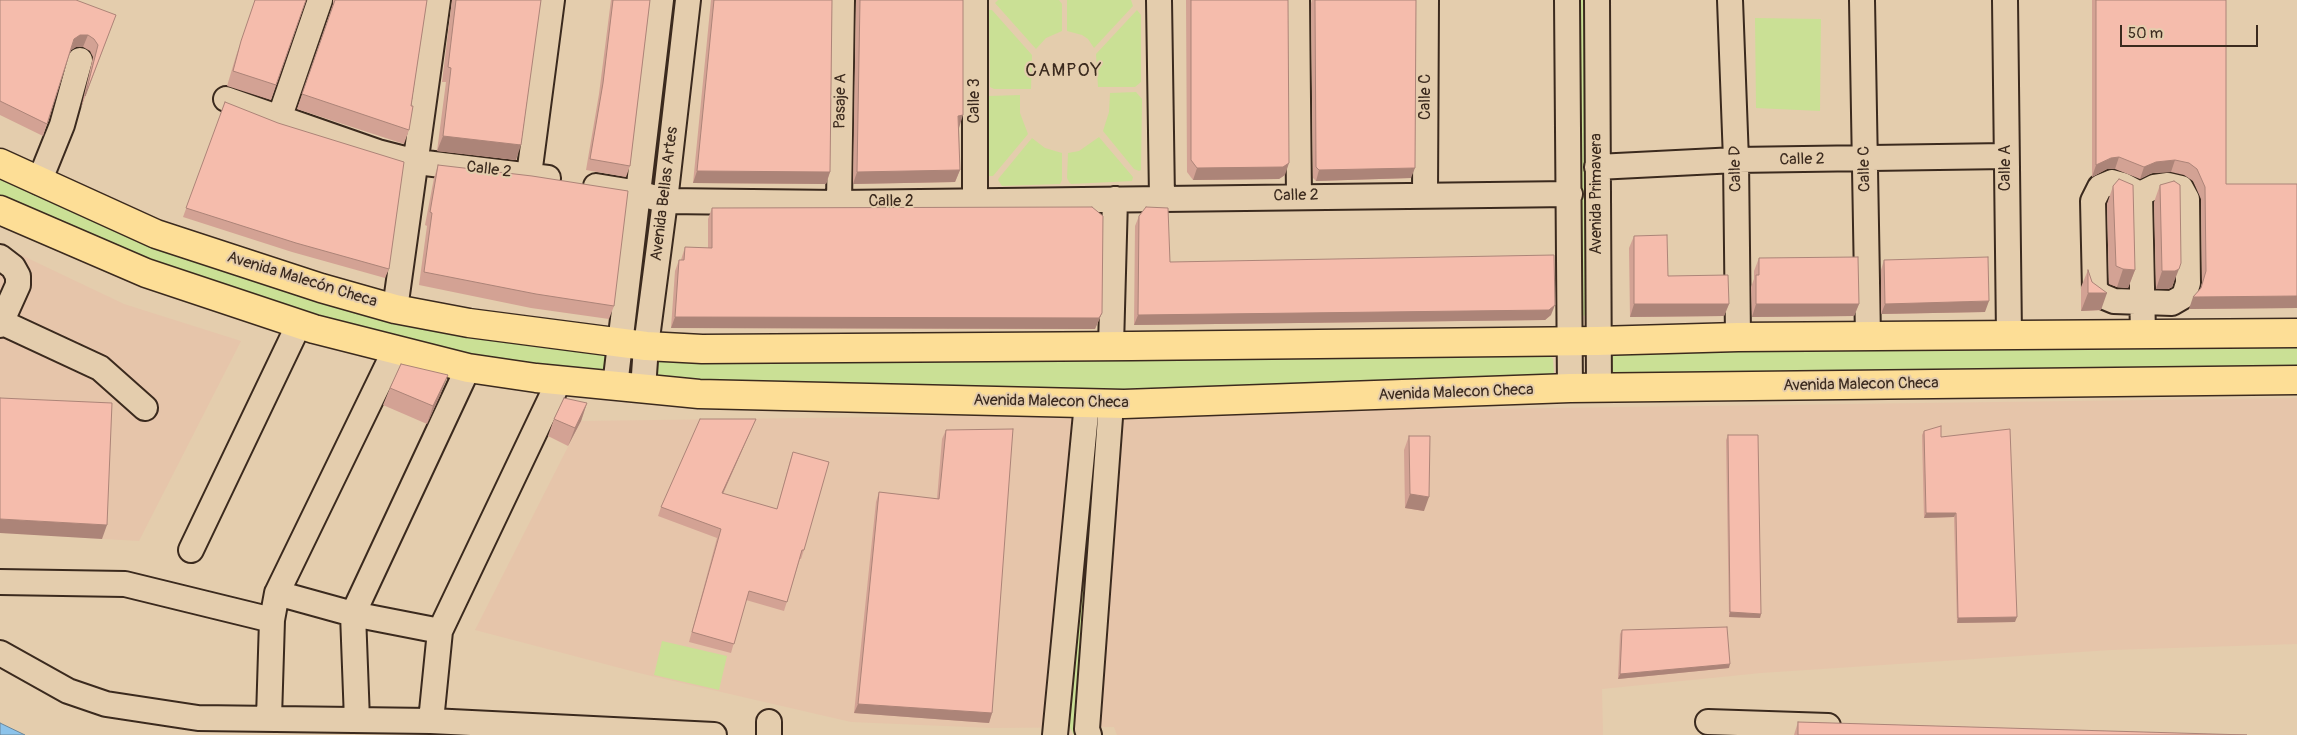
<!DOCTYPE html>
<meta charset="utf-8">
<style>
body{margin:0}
#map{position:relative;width:2297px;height:735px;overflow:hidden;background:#e4cdad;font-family:Pangolin,sans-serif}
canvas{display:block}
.scale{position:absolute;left:2120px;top:25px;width:138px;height:22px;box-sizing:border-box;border:2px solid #3b2a1e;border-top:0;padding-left:6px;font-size:15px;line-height:18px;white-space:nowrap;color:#3b2a1e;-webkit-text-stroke:4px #e4cdad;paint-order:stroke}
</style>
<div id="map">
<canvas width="2297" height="735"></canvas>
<div class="scale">50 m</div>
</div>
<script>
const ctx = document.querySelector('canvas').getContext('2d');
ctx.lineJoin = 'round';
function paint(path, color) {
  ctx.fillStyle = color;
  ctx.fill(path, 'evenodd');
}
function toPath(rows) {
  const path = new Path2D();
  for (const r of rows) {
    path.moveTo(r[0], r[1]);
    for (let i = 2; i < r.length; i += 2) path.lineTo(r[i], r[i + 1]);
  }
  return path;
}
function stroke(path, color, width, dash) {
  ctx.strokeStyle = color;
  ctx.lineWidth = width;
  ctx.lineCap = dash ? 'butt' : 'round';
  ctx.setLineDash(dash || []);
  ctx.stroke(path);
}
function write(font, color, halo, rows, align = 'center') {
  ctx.font = font + ' Pangolin,sans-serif';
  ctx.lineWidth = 4;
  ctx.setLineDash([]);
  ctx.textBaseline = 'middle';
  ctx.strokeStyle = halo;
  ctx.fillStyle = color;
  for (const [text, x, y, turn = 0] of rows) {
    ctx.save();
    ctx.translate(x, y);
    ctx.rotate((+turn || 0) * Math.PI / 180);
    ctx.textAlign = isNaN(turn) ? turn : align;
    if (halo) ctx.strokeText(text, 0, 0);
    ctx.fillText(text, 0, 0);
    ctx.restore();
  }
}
paint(toPath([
 [0,245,124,304,241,341,139,541,0,533],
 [2297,398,2297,644,2111,650,1761,673,1602,689,1603,735,1117,735,1114,727,992,728,851,722,639,673,475,630,581,421]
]), '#e6c5aa');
paint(toPath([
 [667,0,682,0,656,181,649,179],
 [998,0,1059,0,1062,4,1062,31,1046,38,1036,49,995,3],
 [1067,0,1131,0,1133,6,1094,48,1088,39,1082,35,1067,31],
 [1574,0,1589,0,1591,315,1578,316],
 [989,10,992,10,1032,55,1031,89,994,89,990,87],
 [1137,10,1141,15,1141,82,1135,87,1098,87,1096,54],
 [1755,18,1821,19,1820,111,1756,108],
 [1136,92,1142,99,1141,170,1139,171,1134,169,1103,131,1109,112,1110,93],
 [1020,95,1020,113,1028,134,993,176,989,176,989,96],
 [1099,137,1133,177,1132,181,1071,184,1069,182,1067,178,1068,153,1079,151],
 [1032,138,1045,148,1062,153,1062,180,1060,184,1002,186,998,180,999,178],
 [0,171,113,224,605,352,612,359,610,372,486,362,205,287,0,202],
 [653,204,641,331,628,330,644,205],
 [2297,340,2297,371,1612,375,1612,354,1618,347],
 [1546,351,1553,359,1554,373,1545,382,1395,383,1113,389,762,389,652,377,653,360],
 [1094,427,1099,434,1081,728,1074,735,1068,724,1089,433],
 [662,641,727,656,719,690,654,675]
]), '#cae095');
const water = toPath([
 [0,723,25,735,0,735,0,723]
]);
paint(water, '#8cc3ea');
stroke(water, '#6c8698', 1);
const minor = toPath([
 [975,0,975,201],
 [1159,0,1162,198],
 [1297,0,1299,196],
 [1567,0,1570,388],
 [1597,0,1599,388],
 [1730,0,1736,160,1738,337],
 [1862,0,1868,337],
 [2005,0,2009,335],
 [226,99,378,152,417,162,548,178],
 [279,119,320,0],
 [1597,167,1736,160,2006,156],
 [529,175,552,0],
 [39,182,62,125,80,60],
 [2112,182,2123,185,2140,194,2154,187,2168,185,2181,188,2187,199,2188,283,2184,296,2172,303,2114,301,2102,296,2095,290,2093,201,2100,187,2112,182],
 [596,186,639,193,665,201,839,203,1570,194],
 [1425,194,1426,0],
 [2140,194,2143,334],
 [839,203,842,0],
 [0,257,13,267,18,276,18,285,0,325],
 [395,309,438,0],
 [1,322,100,368,145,408],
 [1111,346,1115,199],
 [615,386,661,0],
 [643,389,646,346,665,201,688,0],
 [191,550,299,324],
 [0,582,125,584,272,620],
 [277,593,353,614,440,631],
 [0,653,68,691,106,704,198,718,431,721,714,735],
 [269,718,272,620,277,593,395,350],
 [357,720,353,614,468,368],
 [431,721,440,631,559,381],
 [1708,722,1828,726],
 [769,735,769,722],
 [1055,735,1087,403],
 [1089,735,1087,729,1111,404]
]);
const major = toPath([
 [0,163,156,234,321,288,395,309,469,323,646,346,702,349,1132,346,1597,341,1738,337,2297,333],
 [0,210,146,273,314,329,468,368,536,378,699,394,1124,404,1570,388,2297,380]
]);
stroke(minor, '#3b2a1e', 28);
stroke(major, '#3b2a1e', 31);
stroke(minor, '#e4cdad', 24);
stroke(major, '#fdde96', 28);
paint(toPath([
 [0,0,116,15,81,108,93,57,90,51,83,47,76,47,71,50,43,136,0,115],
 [255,0,306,0,271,100,227,86,236,56],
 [333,0,427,0,411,106,409,130,404,144,297,109,333,4],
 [452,0,541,0,516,160,437,151,446,82,442,82],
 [611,0,650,0,630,166,626,177,586,170,599,94],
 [711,0,832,0,830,172,826,184,693,183],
 [856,0,963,0,959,128,960,170,955,182,853,184],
 [1186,0,1288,0,1285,175,1279,179,1193,180,1187,172],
 [1312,0,1416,0,1411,178,1316,181,1313,178,1311,4],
 [2092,0,2226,0,2226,184,2297,184,2297,308,2189,309,2200,290,2202,283,2201,199,2193,181,2184,175,2171,172,2152,173,2140,179,2115,169,2107,169,2092,177],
 [225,102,389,269,385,278,292,252,183,217],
 [438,165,614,306,609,319,531,308,419,285,427,226,425,225,434,178],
 [2160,185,2172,287,2168,289,2156,289,2154,202],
 [2113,186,2135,270,2128,288,2117,287,2109,284,2107,204],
 [712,208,1102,313,1095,329,671,328,675,271,679,260,681,260,685,247,708,248,708,219],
 [1139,216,1170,262,1551,315,1545,320,1134,325,1135,226],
 [1634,236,1668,276,1729,304,1724,316,1630,317,1629,248],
 [1759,258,1859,304,1854,316,1752,317,1751,287,1754,279,1754,271],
 [1884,260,1985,312,1881,314,1881,270],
 [2088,270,2101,310,2081,311,2081,287],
 [390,388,441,393,427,424,383,405],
 [587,403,581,421,568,446,548,436,554,419],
 [756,419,723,494,777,509,790,461,793,452,804,550,801,559,800,559,784,611,746,600,731,653,689,642,717,538,658,516,661,507],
 [946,430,992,713,989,723,854,713,876,502,879,492,937,499,942,439],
 [1924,431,1941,437,2015,622,1957,623,1954,517,1924,518,1922,435],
 [1728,435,1761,614,1760,618,1729,617,1726,440],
 [1409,436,1424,511,1405,508,1404,450],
 [1622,630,1729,668,1618,679,1620,634],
 [1798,722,2247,735,1794,735]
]), '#d3a294');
paint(toPath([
 [80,35,88,35,83,47,76,47,70,51,74,39],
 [963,115,959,128,958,116],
 [443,136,521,145,516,160,437,151],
 [2119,157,2115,169,2107,169,2092,177,2096,165,2111,158],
 [2175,160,2171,172,2152,173,2140,179,2144,167,2156,162],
 [1289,163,1285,175,1279,179,1193,180,1197,168],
 [1415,168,1411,178,1316,181,1319,170],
 [960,170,955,182,853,184,857,172],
 [697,171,830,172,826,184,693,183],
 [2123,269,2135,270,2128,288,2117,287],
 [2179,269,2172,287,2168,289,2156,289,2162,271],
 [2088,293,2107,293,2101,310,2081,311],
 [2297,296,2297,308,2189,309,2193,297],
 [1989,301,1985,312,1881,314,1885,304],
 [1634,304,1729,304,1724,316,1630,317],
 [1756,304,1859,304,1854,316,1752,317],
 [1555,305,1551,315,1545,320,1134,325,1138,315],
 [1102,313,1095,329,671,328,675,317],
 [448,375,441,393,427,424,433,406],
 [587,403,581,421,568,446,575,428],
 [756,419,752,428,719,502,722,493],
 [1410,494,1429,497,1424,511,1405,508],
 [1926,513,1956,513,1954,517,1924,518],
 [0,519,107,525,102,539,0,533],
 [1730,612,1761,614,1760,618,1729,617],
 [2017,617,2015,622,1957,623,1958,618],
 [1730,664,1729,668,1618,679,1620,674],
 [858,704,992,713,989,723,854,713]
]), '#ac8478');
const building = toPath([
 [0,0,76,0,116,15,85,96,98,45,94,39,88,35,80,35,74,39,47,124,0,101,0,0],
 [255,0,306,0,276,85,233,71,241,41,255,0],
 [335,0,427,0,411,106,413,106,409,130,302,94,335,0],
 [456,0,541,0,521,145,443,136,451,68,448,67,456,0],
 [613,0,650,0,630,166,590,159,603,83,613,0],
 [714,0,832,0,830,172,697,171,714,0],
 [860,0,963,0,963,115,958,116,960,170,857,172,860,0],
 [1191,0,1288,0,1289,163,1283,167,1197,168,1191,160,1191,0],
 [1315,0,1416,0,1415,168,1319,170,1316,167,1315,0],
 [2096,0,2226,0,2226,184,2297,184,2297,296,2193,297,2201,288,2206,271,2205,187,2197,169,2189,163,2175,160,2156,162,2144,167,2119,157,2111,158,2096,165,2096,0],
 [225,102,278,123,404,162,389,269,296,243,186,208,225,102],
 [438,165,532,176,628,191,614,306,536,294,424,272,432,213,430,212,438,165],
 [2119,179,2133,185,2135,270,2123,269,2116,266,2113,186,2119,179],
 [2174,181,2180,185,2181,263,2179,269,2175,271,2162,271,2160,185,2174,181],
 [1092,207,1103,216,1102,313,1099,318,675,317,679,260,684,260,685,247,712,248,712,208,1092,207],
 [1146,207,1168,208,1170,262,1554,255,1555,305,1549,310,1138,315,1139,216,1146,207],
 [1667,235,1668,276,1728,275,1729,304,1634,304,1634,236,1667,235],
 [1858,257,1859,304,1756,304,1756,275,1759,275,1759,258,1858,257],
 [1988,257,1989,301,1885,304,1884,260,1988,257],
 [2088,270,2092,282,2107,293,2088,293,2088,270],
 [401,364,448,375,433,406,390,388,401,364],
 [0,398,112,403,107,525,0,519,0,398],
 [564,398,587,403,575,428,554,419,564,398],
 [700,419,756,419,722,493,777,509,793,452,829,462,804,550,802,550,787,602,749,591,734,644,692,632,721,529,661,507,700,419],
 [1941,426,1941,437,2010,429,2017,617,1958,618,1956,513,1926,513,1924,431,1941,426],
 [1013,429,992,713,858,704,879,492,939,499,946,430,1013,429],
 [1728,435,1758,435,1761,614,1730,612,1728,435],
 [1409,436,1430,436,1429,497,1410,494,1409,436],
 [1727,627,1730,664,1620,674,1622,630,1727,627],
 [1798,722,2247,735,1798,735,1798,722]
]);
paint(building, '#f5bcac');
stroke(building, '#ac8478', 1);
write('16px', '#3b2a1e', '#e4cdad', [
 ["Calle C",1426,97,-90],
 ["Pasaje A",841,101,-89],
 ["Calle 3",975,101,-90],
 ["Calle 2",1802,160,-1],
 ["Calle A",2006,168,-90],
 ["Calle D",1736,169,-91],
 ["Calle C",1865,169,-91],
 ["Calle 2",489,170,7],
 ["Avenida Bellas Artes",665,194,-83],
 ["Avenida Primavera",1597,194,-90],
 ["Calle 2",1296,196,-1],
 ["Calle 2",891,202],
 ["Avenida Malecón Checa",302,280,17],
 ["Avenida Malecon Checa",1861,385,-1],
 ["Avenida Malecon Checa",1456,393,-2],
 ["Avenida Malecon Checa",1051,402,1]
]);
ctx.letterSpacing = '1px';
write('19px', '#3b2a1e', '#e4cdad', [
 ["CAMPOY",1064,71]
]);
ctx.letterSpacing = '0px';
</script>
